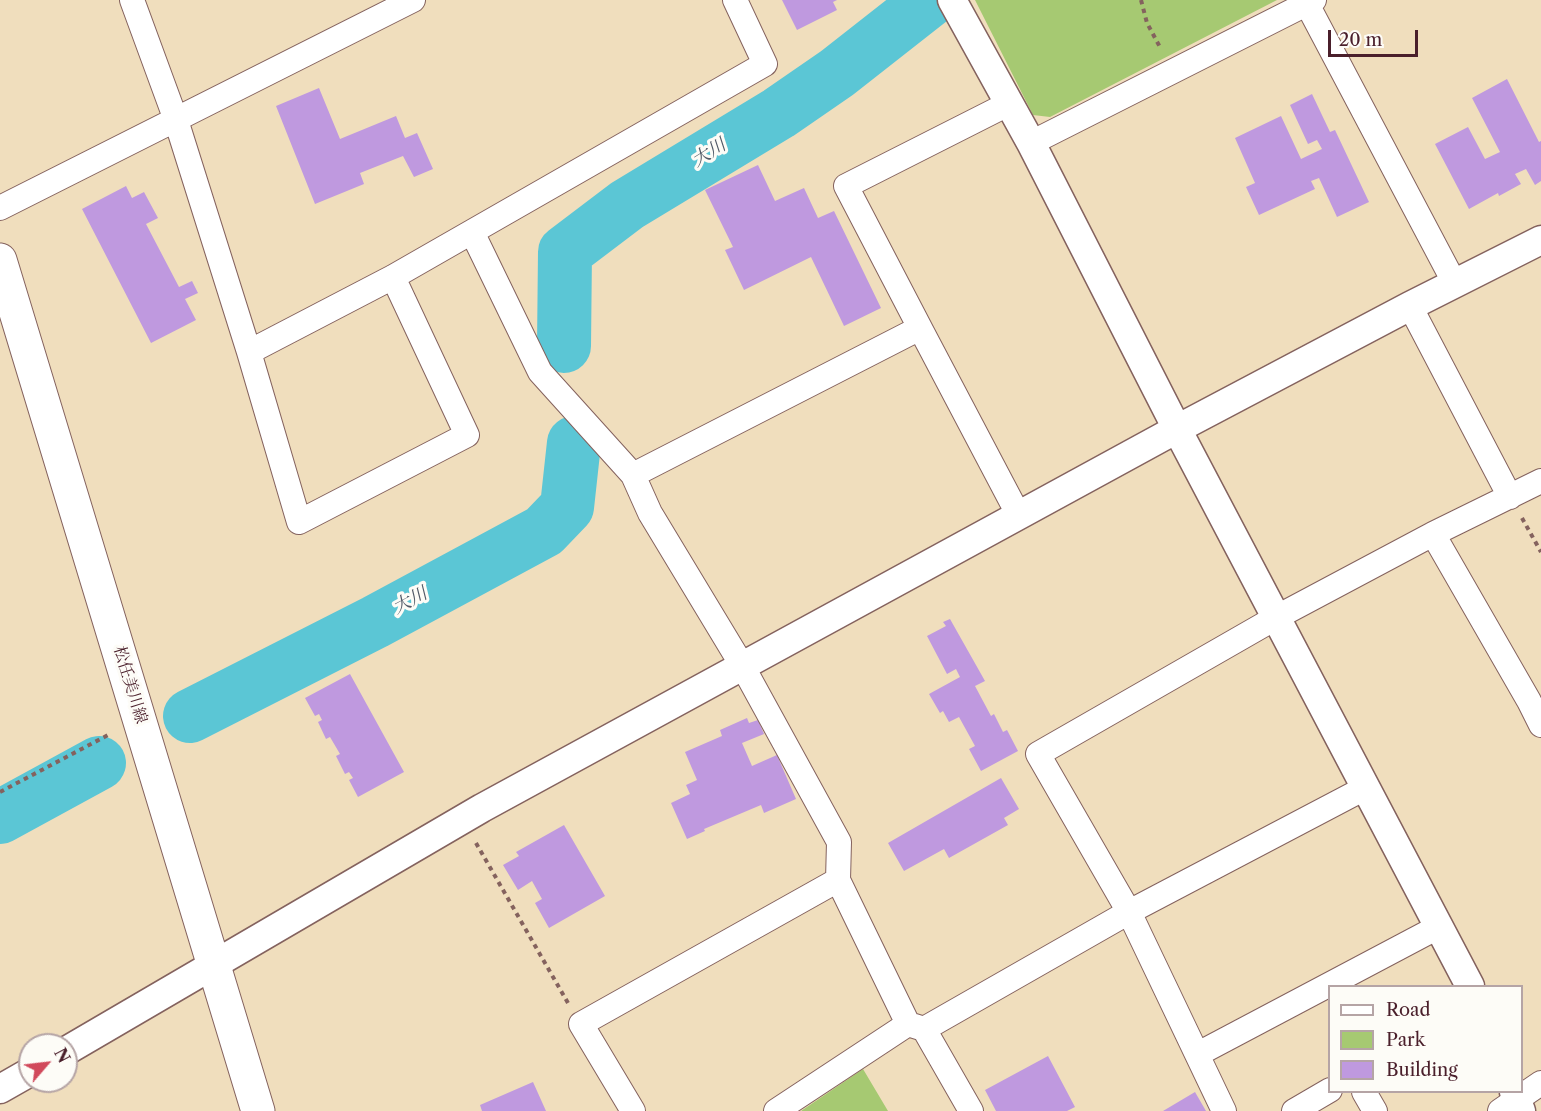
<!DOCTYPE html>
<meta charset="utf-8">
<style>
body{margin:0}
#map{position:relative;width:1541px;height:1111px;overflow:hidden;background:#f0debd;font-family:"Libre Caslon Text",serif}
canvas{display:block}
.legend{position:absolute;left:1328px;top:985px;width:195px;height:108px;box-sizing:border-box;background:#fdfcf7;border:2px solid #b5a4a5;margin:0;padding:8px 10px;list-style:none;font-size:18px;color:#4a1f2b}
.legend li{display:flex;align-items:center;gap:12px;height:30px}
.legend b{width:30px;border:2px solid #b5a4a5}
.north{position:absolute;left:18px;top:1033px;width:60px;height:60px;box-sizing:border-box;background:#fdfcf7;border:2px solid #b5a4a5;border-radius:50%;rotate:62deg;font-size:16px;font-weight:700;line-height:24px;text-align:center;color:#4a1f2b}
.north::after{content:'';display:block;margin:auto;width:21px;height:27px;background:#d1495b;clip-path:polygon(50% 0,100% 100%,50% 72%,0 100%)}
.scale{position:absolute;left:1328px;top:30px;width:90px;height:27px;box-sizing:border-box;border:3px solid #4a1f2b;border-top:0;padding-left:8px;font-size:18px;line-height:21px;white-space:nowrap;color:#4a1f2b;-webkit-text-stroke:4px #fdfcf7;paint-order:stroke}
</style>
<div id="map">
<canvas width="1541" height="1111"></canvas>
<ul class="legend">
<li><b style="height:8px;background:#fff"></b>Road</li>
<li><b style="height:16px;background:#a6c972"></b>Park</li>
<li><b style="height:16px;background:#bf99df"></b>Building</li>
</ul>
<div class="north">N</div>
<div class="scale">20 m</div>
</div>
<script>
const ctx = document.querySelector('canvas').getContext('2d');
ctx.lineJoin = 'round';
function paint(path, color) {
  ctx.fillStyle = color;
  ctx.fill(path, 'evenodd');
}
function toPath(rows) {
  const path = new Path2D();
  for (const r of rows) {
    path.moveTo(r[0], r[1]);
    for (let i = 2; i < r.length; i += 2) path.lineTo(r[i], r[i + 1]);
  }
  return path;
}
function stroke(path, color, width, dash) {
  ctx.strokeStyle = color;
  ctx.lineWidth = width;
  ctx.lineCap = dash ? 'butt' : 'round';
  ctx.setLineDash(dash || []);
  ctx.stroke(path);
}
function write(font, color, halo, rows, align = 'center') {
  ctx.font = font + ' "Libre Caslon Text","Noto Serif JP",serif';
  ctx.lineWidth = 6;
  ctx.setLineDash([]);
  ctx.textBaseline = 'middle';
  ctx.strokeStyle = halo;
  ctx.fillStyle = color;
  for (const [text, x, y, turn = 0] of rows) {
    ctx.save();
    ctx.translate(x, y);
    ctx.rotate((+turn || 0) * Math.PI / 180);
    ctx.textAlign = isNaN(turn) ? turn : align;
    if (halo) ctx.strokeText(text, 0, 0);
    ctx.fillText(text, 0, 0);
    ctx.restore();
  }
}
paint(toPath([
 [975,0,1277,0,1050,117,1033,115],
 [863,1069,888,1111,801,1111]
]), '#a6c972');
stroke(toPath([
 [564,346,565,252,627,205,779,113,837,73,930,0],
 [190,716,375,622,544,531,567,507,574,443],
 [0,817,99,763]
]), '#5bc6d5', 54);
paint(toPath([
 [782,0,837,0,833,2,837,10,797,30],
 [1507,79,1539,142,1541,141,1541,181,1535,185,1526,169,1515,174,1521,184,1499,196,1498,193,1469,209,1435,144,1468,127,1485,159,1500,152,1472,98],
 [319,88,340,139,396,116,405,138,417,133,433,169,414,177,403,156,360,173,364,184,315,204,276,106],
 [1312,94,1330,132,1335,130,1369,202,1337,217,1319,178,1311,181,1315,189,1259,215,1246,187,1255,183,1235,138,1281,116,1301,159,1322,149,1317,140,1308,144,1290,105],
 [758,165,775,201,804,188,818,218,834,211,881,308,844,326,811,257,744,290,725,250,733,247,705,190],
 [126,186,132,198,144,192,158,218,146,224,179,287,192,281,198,293,185,299,196,320,151,343,82,209],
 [950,619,985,681,975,686,991,716,994,714,1003,732,1007,730,1018,751,981,771,969,749,975,746,959,717,949,722,943,711,940,713,929,694,960,677,956,669,947,674,927,636,946,626,943,622],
 [350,674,404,772,358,797,349,780,353,778,349,772,345,774,336,756,340,754,330,737,326,739,318,722,322,720,319,714,315,716,305,698],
 [747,718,749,723,758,720,764,734,742,743,752,766,777,755,796,799,764,813,761,805,704,829,705,831,687,839,671,803,690,794,686,785,697,780,685,752,722,736,720,730],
 [1001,778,1019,809,1004,818,1008,825,949,858,944,849,904,871,888,843],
 [564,825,605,896,549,928,535,903,542,899,532,881,518,890,503,865,519,856,516,852],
 [1048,1056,1075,1107,1067,1111,996,1111,985,1090],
 [533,1082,546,1111,482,1111,480,1105],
 [1195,1092,1206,1111,1163,1111]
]), '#bf99df');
const minor = toPath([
 [132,0,176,120,249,352,299,522,467,435,393,277],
 [1307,4,1455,284],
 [1031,143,1314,0],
 [0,208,413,0],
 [472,232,540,372,633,475,650,513,743,667,839,842,838,880,908,1024,924,1029,971,1111],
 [1410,306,1510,497],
 [920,328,1019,516],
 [249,352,393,277,765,64,735,0],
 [633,475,920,328,846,186,1008,104],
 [1433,534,1529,701,1541,725],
 [924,1029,1129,912,1365,788],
 [1198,1054,1440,926],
 [1364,1092,1375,1111],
 [633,1111,581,1024,838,880],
 [776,1111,908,1024],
 [1224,1111,1129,912,1038,754,1277,617,1433,534,1541,481],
 [1294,1111,1330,1090],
 [1500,1111,1541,1083]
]);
const tertiary = toPath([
 [952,0,1031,143,1177,429,1470,986],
 [66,1051,482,808,1177,429,1410,306,1541,240],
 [0,1089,30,1072],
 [1514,1092,1521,1111]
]);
const secondary = toPath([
 [0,260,258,1111]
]);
stroke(minor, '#84625e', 26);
stroke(tertiary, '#84625e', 31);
stroke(secondary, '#84625e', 35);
stroke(toPath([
 [1141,0,1147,23,1161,49],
 [1522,518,1541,552],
 [0,792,110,734],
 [476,843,568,1003]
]), '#84625e', 4, [4.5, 4.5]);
stroke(minor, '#fff', 24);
stroke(tertiary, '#fff', 28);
stroke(secondary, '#fff', 33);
write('16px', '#4a1f2b', '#fdfcf7', [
 ["松任美川線",130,685,73]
]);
write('italic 18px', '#505966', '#fdfcf7', [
 ["大川",709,153,-32],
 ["大川",410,601,-28]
]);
</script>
